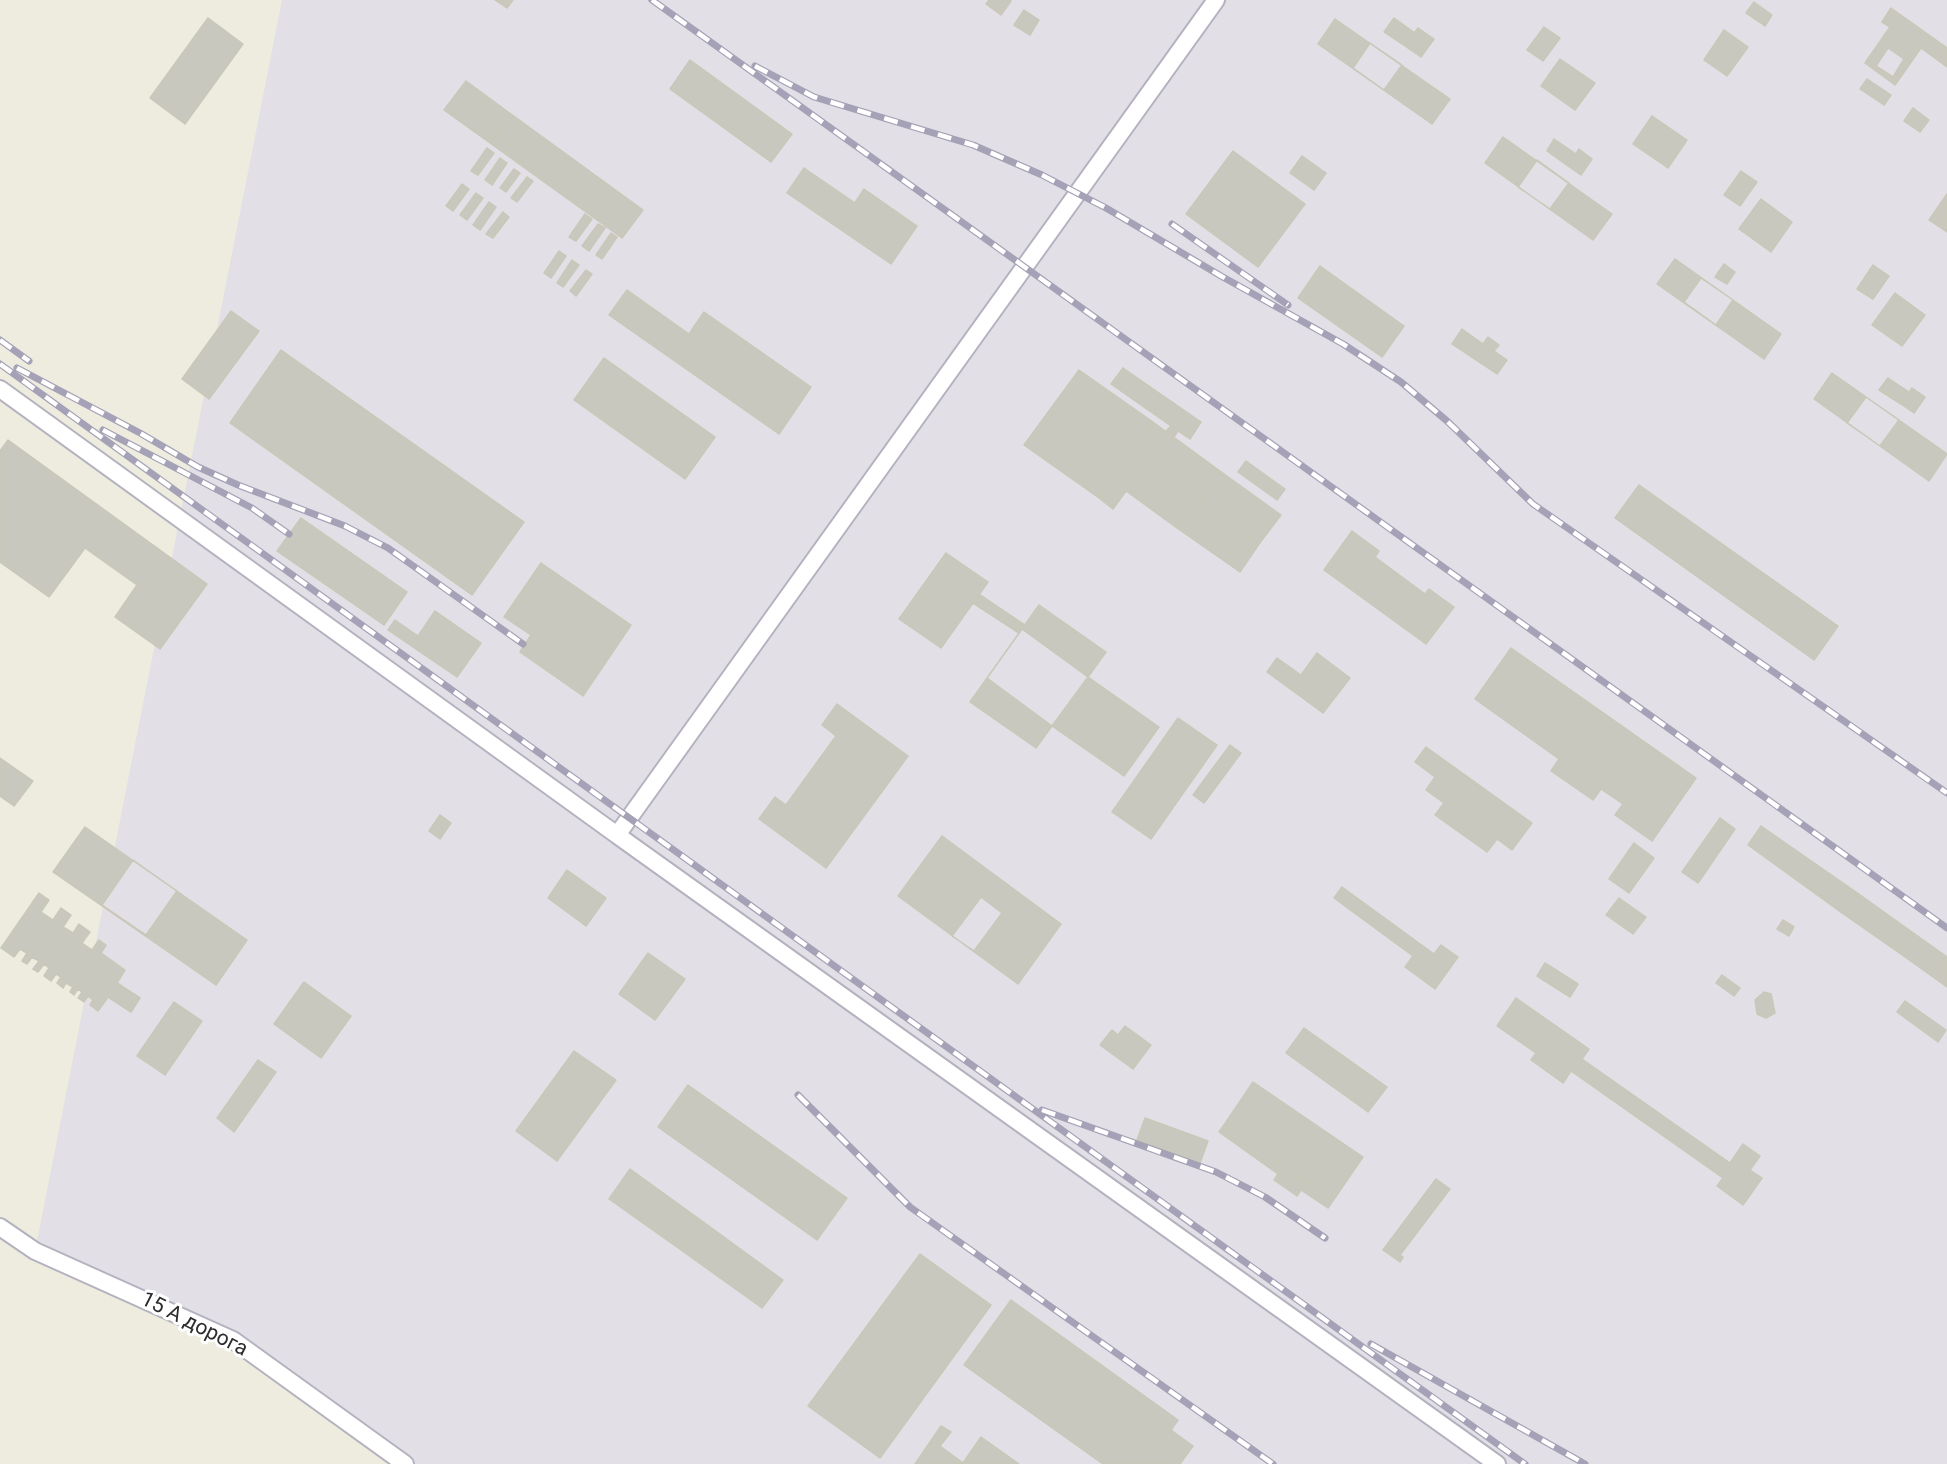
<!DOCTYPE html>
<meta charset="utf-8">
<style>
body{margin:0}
canvas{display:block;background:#edecdf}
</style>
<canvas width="1947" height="1464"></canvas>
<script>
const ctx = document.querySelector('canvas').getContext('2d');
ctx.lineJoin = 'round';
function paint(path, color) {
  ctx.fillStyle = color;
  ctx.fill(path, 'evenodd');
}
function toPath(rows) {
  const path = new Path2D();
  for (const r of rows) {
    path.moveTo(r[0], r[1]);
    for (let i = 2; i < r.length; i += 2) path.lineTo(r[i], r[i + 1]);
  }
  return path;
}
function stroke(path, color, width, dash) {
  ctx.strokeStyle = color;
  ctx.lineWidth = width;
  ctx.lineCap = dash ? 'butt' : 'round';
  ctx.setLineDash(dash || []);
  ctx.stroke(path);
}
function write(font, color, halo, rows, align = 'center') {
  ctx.font = font + ' Roboto,sans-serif';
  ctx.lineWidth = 6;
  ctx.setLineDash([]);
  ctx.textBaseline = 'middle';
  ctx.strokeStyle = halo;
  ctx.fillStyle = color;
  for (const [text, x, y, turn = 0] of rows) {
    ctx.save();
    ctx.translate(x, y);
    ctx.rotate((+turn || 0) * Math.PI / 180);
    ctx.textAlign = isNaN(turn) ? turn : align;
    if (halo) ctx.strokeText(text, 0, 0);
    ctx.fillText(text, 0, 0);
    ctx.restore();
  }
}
paint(toPath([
 [282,0,1947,0,1947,1464,405,1464,233,1340,35,1251]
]), '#e3dfe6');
const building = toPath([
 [495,0,513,0,507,8,495,0],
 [989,0,1010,0,1011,1,1001,15,986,4,989,0],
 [1754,2,1772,15,1765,26,1746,13,1754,2],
 [1891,8,1947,48,1947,67,1921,48,1895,85,1865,63,1890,27,1882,22,1891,8],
 [1024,10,1039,20,1030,35,1014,25,1024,10],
 [208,18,243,44,185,124,150,98,208,18],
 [1394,18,1415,33,1405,46,1384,32,1394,18],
 [1335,19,1450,99,1432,124,1318,44,1335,19],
 [1544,27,1560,38,1543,61,1527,50,1544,27],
 [1418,28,1434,39,1421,57,1405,46,1418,28],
 [1724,30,1748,47,1727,76,1704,60,1724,30],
 [1370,43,1402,65,1384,90,1353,68,1370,43],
 [1888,48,1904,59,1893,77,1876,66,1888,48],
 [1560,59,1595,83,1575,110,1541,86,1560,59],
 [690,60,792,134,771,162,670,89,690,60],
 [1867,79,1891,95,1884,105,1860,89,1867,79],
 [466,81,511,114,490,143,444,110,466,81],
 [1913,108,1929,120,1920,132,1904,121,1913,108],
 [511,114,643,210,622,238,490,143,511,114],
 [1652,116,1687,140,1668,168,1633,144,1652,116],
 [1503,137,1612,214,1593,240,1485,163,1503,137],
 [1554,139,1576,154,1568,166,1547,151,1554,139],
 [487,148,494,153,478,175,471,171,487,148],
 [1579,149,1592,159,1581,175,1568,166,1579,149],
 [1233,151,1305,204,1258,267,1186,214,1233,151],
 [1302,156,1326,173,1314,190,1290,173,1302,156],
 [500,158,507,163,492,185,485,180,500,158],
 [1537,160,1569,183,1550,209,1518,187,1537,160],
 [804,168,855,203,864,189,917,226,891,264,787,193,804,168],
 [514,169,520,173,506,192,500,188,514,169],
 [1741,171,1757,182,1740,206,1724,195,1741,171],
 [527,177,533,181,517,202,511,198,527,177],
 [462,184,469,189,453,211,446,206,462,184],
 [476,193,483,198,467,220,460,215,476,193],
 [1947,194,1947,232,1929,220,1947,194],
 [1761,199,1792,222,1771,252,1739,229,1761,199],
 [489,202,496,207,480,230,473,225,489,202],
 [503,212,509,217,493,238,486,234,503,212],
 [585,214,592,219,576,241,569,237,585,214],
 [598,224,605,228,589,251,582,246,598,224],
 [611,233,617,237,602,259,596,255,611,233],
 [559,251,566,256,551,278,544,273,559,251],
 [1675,259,1781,334,1764,359,1657,284,1675,259],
 [572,260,579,265,563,287,557,283,572,260],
 [1724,264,1735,272,1727,284,1715,277,1724,264],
 [1873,265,1889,276,1873,299,1857,289,1873,265],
 [1320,266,1404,326,1382,357,1298,298,1320,266],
 [586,270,592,274,576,296,570,291,586,270],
 [1701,278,1733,300,1716,325,1684,302,1701,278],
 [627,290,689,334,704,312,811,387,779,434,609,315,627,290],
 [1895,293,1925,315,1902,346,1872,325,1895,293],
 [231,311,259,331,209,399,182,379,231,311],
 [1462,329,1483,344,1488,337,1499,345,1494,351,1507,360,1497,374,1452,344,1462,329],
 [281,350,524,522,472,595,230,423,281,350],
 [604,358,715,437,685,479,574,400,604,358],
 [1123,368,1201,422,1190,439,1178,431,1174,437,1166,431,1171,426,1111,384,1123,368],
 [1079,370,1153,422,1099,498,1024,445,1079,370],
 [1832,373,1947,454,1929,481,1814,399,1832,373],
 [1888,378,1909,392,1901,404,1879,390,1888,378],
 [1912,388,1925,397,1914,413,1901,404,1912,388],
 [1866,397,1899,420,1880,446,1847,423,1866,397],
 [1153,422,1220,471,1177,528,1126,491,1113,509,1099,498,1153,422],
 [8,440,207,584,160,649,115,617,137,585,85,548,49,597,0,562,0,451,8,440],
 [1246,461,1285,489,1277,500,1238,472,1246,461],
 [1220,471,1281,515,1259,544,1199,499,1220,471],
 [1639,485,1838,626,1814,660,1615,518,1639,485],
 [1199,499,1259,544,1240,572,1177,528,1199,499],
 [301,518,407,592,384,625,277,551,301,518],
 [1352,531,1379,551,1375,557,1425,594,1429,589,1454,607,1426,644,1324,570,1352,531],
 [946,553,988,582,941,648,899,619,946,553],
 [541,563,631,625,583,696,520,652,531,635,504,617,541,563],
 [979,594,1025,625,1019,633,973,603,979,594],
 [1039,605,1106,652,1088,677,1159,727,1124,776,1052,726,1036,748,970,702,1039,605],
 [435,611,481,643,457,677,388,630,395,620,418,636,435,611],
 [1022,629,1088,677,1052,726,987,678,1022,629],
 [1511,648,1696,778,1652,841,1615,815,1623,804,1601,789,1593,800,1551,771,1559,759,1475,699,1511,648],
 [1317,653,1350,678,1323,713,1267,672,1277,658,1301,675,1317,653],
 [837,704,908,756,826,868,759,819,775,797,786,805,836,736,822,725,837,704],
 [1178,718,1217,745,1151,839,1112,812,1178,718],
 [1230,745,1241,753,1204,803,1193,795,1230,745],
 [1426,747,1532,823,1512,850,1497,839,1487,852,1435,815,1444,803,1426,790,1435,777,1415,762,1426,747],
 [0,758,33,781,14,806,0,796,0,758],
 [440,815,451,823,440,839,429,831,440,815],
 [1720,818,1735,829,1698,883,1682,872,1720,818],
 [1761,826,1856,892,1842,913,1748,845,1761,826],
 [85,827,247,940,216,985,53,872,85,827],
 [942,836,1061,924,1018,984,898,896,942,836],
 [1634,843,1654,858,1629,893,1609,879,1634,843],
 [133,860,177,891,146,935,102,905,133,860],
 [567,870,606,898,586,926,548,898,567,870],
 [1342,887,1434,954,1441,945,1458,957,1435,989,1405,967,1413,956,1334,898,1342,887],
 [1856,892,1912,932,1898,952,1842,913,1856,892],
 [39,893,49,900,41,912,53,920,61,908,71,915,63,927,73,933,79,924,90,932,82,943,92,950,99,940,106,945,101,953,125,970,117,983,140,998,131,1012,108,997,98,1011,90,1005,93,1000,88,996,84,1002,78,998,82,992,78,989,74,995,70,992,73,987,66,983,63,988,57,983,61,977,56,974,51,981,44,976,49,968,44,964,38,972,33,969,39,961,32,957,27,964,22,961,27,953,20,949,14,957,1,948,39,893],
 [981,897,1002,913,974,951,952,936,981,897],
 [1619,898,1646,917,1633,934,1606,915,1619,898],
 [1783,920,1794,927,1789,936,1777,929,1783,920],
 [1912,932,1947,957,1947,987,1898,952,1912,932],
 [648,953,685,979,655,1020,619,994,648,953],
 [1545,963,1578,984,1570,997,1537,976,1545,963],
 [1722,975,1740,988,1734,996,1716,983,1722,975],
 [304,982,351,1016,321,1058,274,1024,304,982],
 [1764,992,1771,994,1775,1013,1766,1018,1757,1014,1755,1000,1764,992],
 [1516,998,1589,1049,1582,1059,1730,1163,1743,1144,1760,1156,1750,1170,1762,1178,1743,1205,1717,1186,1723,1178,1571,1071,1563,1083,1531,1060,1536,1053,1497,1026,1516,998],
 [1905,1001,1946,1030,1938,1042,1897,1012,1905,1001],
 [174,1002,202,1021,165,1075,137,1056,174,1002],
 [1125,1026,1151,1045,1133,1069,1100,1045,1112,1030,1118,1035,1125,1026],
 [1304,1028,1387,1087,1368,1112,1286,1053,1304,1028],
 [574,1051,616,1080,557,1161,516,1131,574,1051],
 [258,1060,276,1072,234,1132,217,1118,258,1060],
 [1253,1082,1338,1140,1308,1184,1224,1125,1253,1082],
 [688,1085,847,1198,817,1240,658,1127,688,1085],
 [1145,1118,1208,1141,1200,1163,1137,1140,1145,1118],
 [1224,1125,1308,1184,1338,1140,1363,1157,1328,1208,1301,1190,1297,1196,1274,1180,1278,1174,1219,1132,1224,1125],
 [630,1169,702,1221,681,1250,609,1199,630,1169],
 [1436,1179,1450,1189,1400,1255,1403,1257,1400,1262,1383,1250,1436,1179],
 [702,1221,783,1280,762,1308,681,1250,702,1221],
 [920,1254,991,1305,880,1458,808,1406,920,1254],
 [1011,1300,1178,1420,1171,1430,1193,1446,1180,1464,1103,1464,964,1365,1011,1300],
 [941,1426,951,1432,940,1446,963,1463,981,1437,1019,1464,915,1464,941,1426]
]);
paint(building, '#c9c8be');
stroke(building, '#c9c8b8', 1.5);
const minor = toPath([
 [1216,0,617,835,1497,1464],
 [0,389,617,835],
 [0,1227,35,1251,233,1340,405,1464]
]);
stroke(minor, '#b4b2bf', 20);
stroke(minor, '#fff', 16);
const rail = toPath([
 [652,0,1947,928],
 [755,66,814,97,973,145,1042,175,1106,208,1221,276,1343,344,1401,382,1447,421,1533,504,1947,793],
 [1172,224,1288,305],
 [0,340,29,361],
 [0,364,1525,1464],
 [17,368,140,433,198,467,238,485,345,526,388,548,523,644],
 [103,430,252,508,289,534],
 [798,1095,910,1207,1273,1464],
 [1042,1110,1216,1172,1265,1197,1325,1238],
 [1371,1344,1585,1464]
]);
stroke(rail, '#a5a1b6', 7);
stroke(rail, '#fff', 4.5, [14]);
write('21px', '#2c2c2c', '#fff', [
 ["15 А дорога",194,1325,27]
]);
</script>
